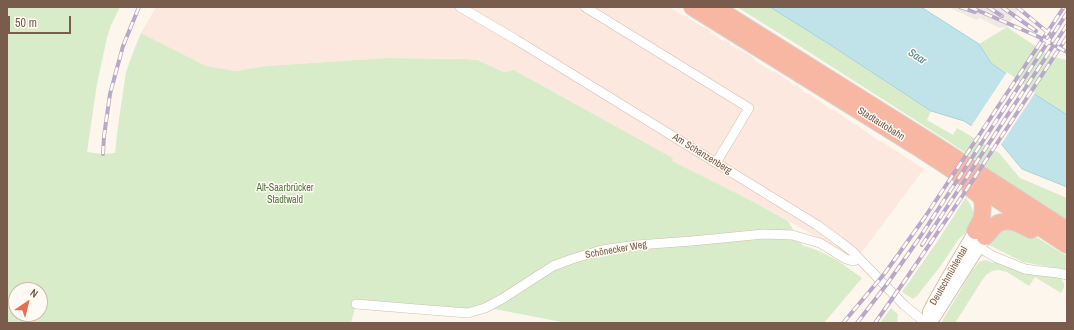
<!DOCTYPE html>
<meta charset="utf-8">
<style>
body{margin:0}
#map{position:relative;width:1074px;height:330px;overflow:hidden;background:#fdf6ec;font-family:"Archivo Narrow",sans-serif}
canvas{display:block}
.frame{position:absolute;inset:0;border:8px solid #7a5c4d;pointer-events:none}
.north{position:absolute;left:8px;top:282px;width:40px;height:40px;box-sizing:border-box;background:#fffaf3;border:1px solid #cabbb1;border-radius:50%;rotate:35deg;font-size:11px;font-weight:700;line-height:16px;text-align:center;color:#7a5c4d}
.north::after{content:'';display:block;margin:auto;width:14px;height:18px;background:#e76f51;clip-path:polygon(50% 0,100% 100%,50% 72%,0 100%)}
.scale{position:absolute;left:8px;top:16px;width:63px;height:18px;box-sizing:border-box;border:2px solid #7a5c4d;border-top:0;padding-left:5px;font-size:12px;line-height:14px;white-space:nowrap;color:#7a5c4d;-webkit-text-stroke:3px #fffaf3;paint-order:stroke}
</style>
<div id="map">
<canvas width="1074" height="330"></canvas>
<div class="frame"></div>
<div class="north">N</div>
<div class="scale">50 m</div>
</div>
<script>
const ctx = document.querySelector('canvas').getContext('2d');
ctx.lineJoin = 'round';
function paint(path, color) {
  ctx.fillStyle = color;
  ctx.fill(path, 'evenodd');
}
function toPath(rows) {
  const path = new Path2D();
  for (const r of rows) {
    path.moveTo(r[0], r[1]);
    for (let i = 2; i < r.length; i += 2) path.lineTo(r[i], r[i + 1]);
  }
  return path;
}
function stroke(path, color, width, dash) {
  ctx.strokeStyle = color;
  ctx.lineWidth = width;
  ctx.lineCap = dash ? 'butt' : 'round';
  ctx.setLineDash(dash || []);
  ctx.stroke(path);
}
function write(font, color, halo, rows, align = 'center') {
  ctx.font = font + ' "Archivo Narrow",sans-serif';
  ctx.lineWidth = 3;
  ctx.setLineDash([]);
  ctx.textBaseline = 'middle';
  ctx.strokeStyle = halo;
  ctx.fillStyle = color;
  for (const [text, x, y, turn = 0] of rows) {
    ctx.save();
    ctx.translate(x, y);
    ctx.rotate((+turn || 0) * Math.PI / 180);
    ctx.textAlign = isNaN(turn) ? turn : align;
    if (halo) ctx.strokeText(text, 0, 0);
    ctx.fillText(text, 0, 0);
    ctx.restore();
  }
}
paint(toPath([
 [156,7,671,7,671,8,684,16,685,15,688,17,688,18,701,26,702,26,711,31,710,32,723,41,724,39,730,43,730,45,737,49,738,48,755,59,755,61,773,72,774,71,791,82,790,83,795,86,796,85,803,90,802,91,807,94,808,93,832,110,833,109,855,125,856,124,880,142,881,141,924,169,865,248,855,259,823,240,752,201,671,161,673,158,514,70,504,72,477,60,465,59,438,58,386,58,267,66,236,71,206,66,141,33]
]), '#fde8e0');
paint(toPath([
 [948,7,1020,7,1007,27,999,28,984,20,979,18,976,20]
]), '#efe9e4');
paint(toPath([
 [7,7,120,7,111,25,107,38,97,84,87,152,103,154,115,153,118,126,126,72,134,50,141,33,206,66,236,71,267,66,386,58,465,59,477,60,504,72,514,70,673,158,672,161,752,201,788,221,802,245,819,251,837,260,862,278,824,323,567,323,489,308,468,314,356,304,351,323,7,323],
 [16,290,40,290,40,314,16,314],
 [737,7,770,7,829,44,931,111,927,120,953,135,957,128,999,153,1020,178,1067,198,1067,222,990,173,982,164,948,141,798,45],
 [1007,27,1050,56,1067,60,1067,115,1036,95,991,63,979,44],
 [966,197,975,214,968,230,958,240,942,264,917,296,913,299,902,292,937,242],
 [1001,227,1031,234,1067,256,1067,270,1023,262,987,244],
 [985,260,994,263,995,260,1057,277,1061,279,1064,283,1064,287,1061,293,1035,277,1029,286,1007,272,998,270,992,271,986,275,981,282,955,323,941,323,972,271,979,262],
 [891,308,898,314,897,323,880,323]
]), '#d8ecc9');
const water = toPath([
 [770,7,921,7,979,44,991,63,1036,95,1067,115,1067,187,1022,169,1002,145,964,121,931,111,829,44,770,7]
]);
paint(water, '#bfe3e8');
stroke(water, '#a5d3da', 1);
paint(toPath([
 [1007,72,1035,93,1000,146,970,128]
]), '#fdf6ec');
const minor = toPath([
 [460,7,515,39,817,225,839,241,853,252,904,305,921,319,927,323],
 [585,7,749,108,716,163],
 [973,244,995,257,1025,269,1040,271,1058,273,1067,275],
 [356,304,429,310,468,313,485,308,502,299,553,266,572,259,602,250,637,245,692,241,764,234,792,235,820,243,846,259,853,261,859,259]
]);
const secondary = toPath([
 [932,319,935,316,985,237],
 [928,323,929,312,934,302,955,265,975,231]
]);
const motorway = toPath([
 [692,7,917,147,1067,245],
 [715,7,932,143,1067,230],
 [970,188,980,196,983,203,982,218,975,231],
 [985,237,994,227,998,223,1007,221,1017,223,1031,230]
]);
stroke(minor, '#d1beb0', 10);
stroke(secondary, '#d6c0b0', 14);
stroke(motorway, '#dad1cd', 18);
stroke(minor, '#fff', 9);
stroke(secondary, '#fff', 12);
stroke(motorway, '#f7b7a3', 16);
const rail = toPath([
 [960,7,975,12],
 [970,7,1037,36,1067,52],
 [988,7,1002,16],
 [1002,7,1036,31],
 [1017,7,1051,35],
 [103,154,104,136,110,94,123,46,139,7],
 [922,245,1067,25],
 [843,323,885,273,925,217,1064,7],
 [857,323,887,284,918,240,1067,13],
 [875,323,906,279,963,195,1067,37]
]);
stroke(rail, '#b9a8c9', 4);
stroke(rail, '#fffaf3', 2.5, [8]);
write('10px', '#7a5c4d', '#fffaf3', [
 ["Stadtautobahn",881,124,32],
 ["Am Schanzenberg",702,154,32],
 ["Schönecker Weg",616,250,-10],
 ["Deutschmühlental",949,276,-60]
]);
write('10px', '#537a41', '#fffaf3', [
 ["Alt-Saarbrücker",285,188],
 ["Stadtwald",285,200]
]);
write('italic 11px', '#437c86', '#fffaf3', [
 ["Saar",917,57,33]
]);
</script>
